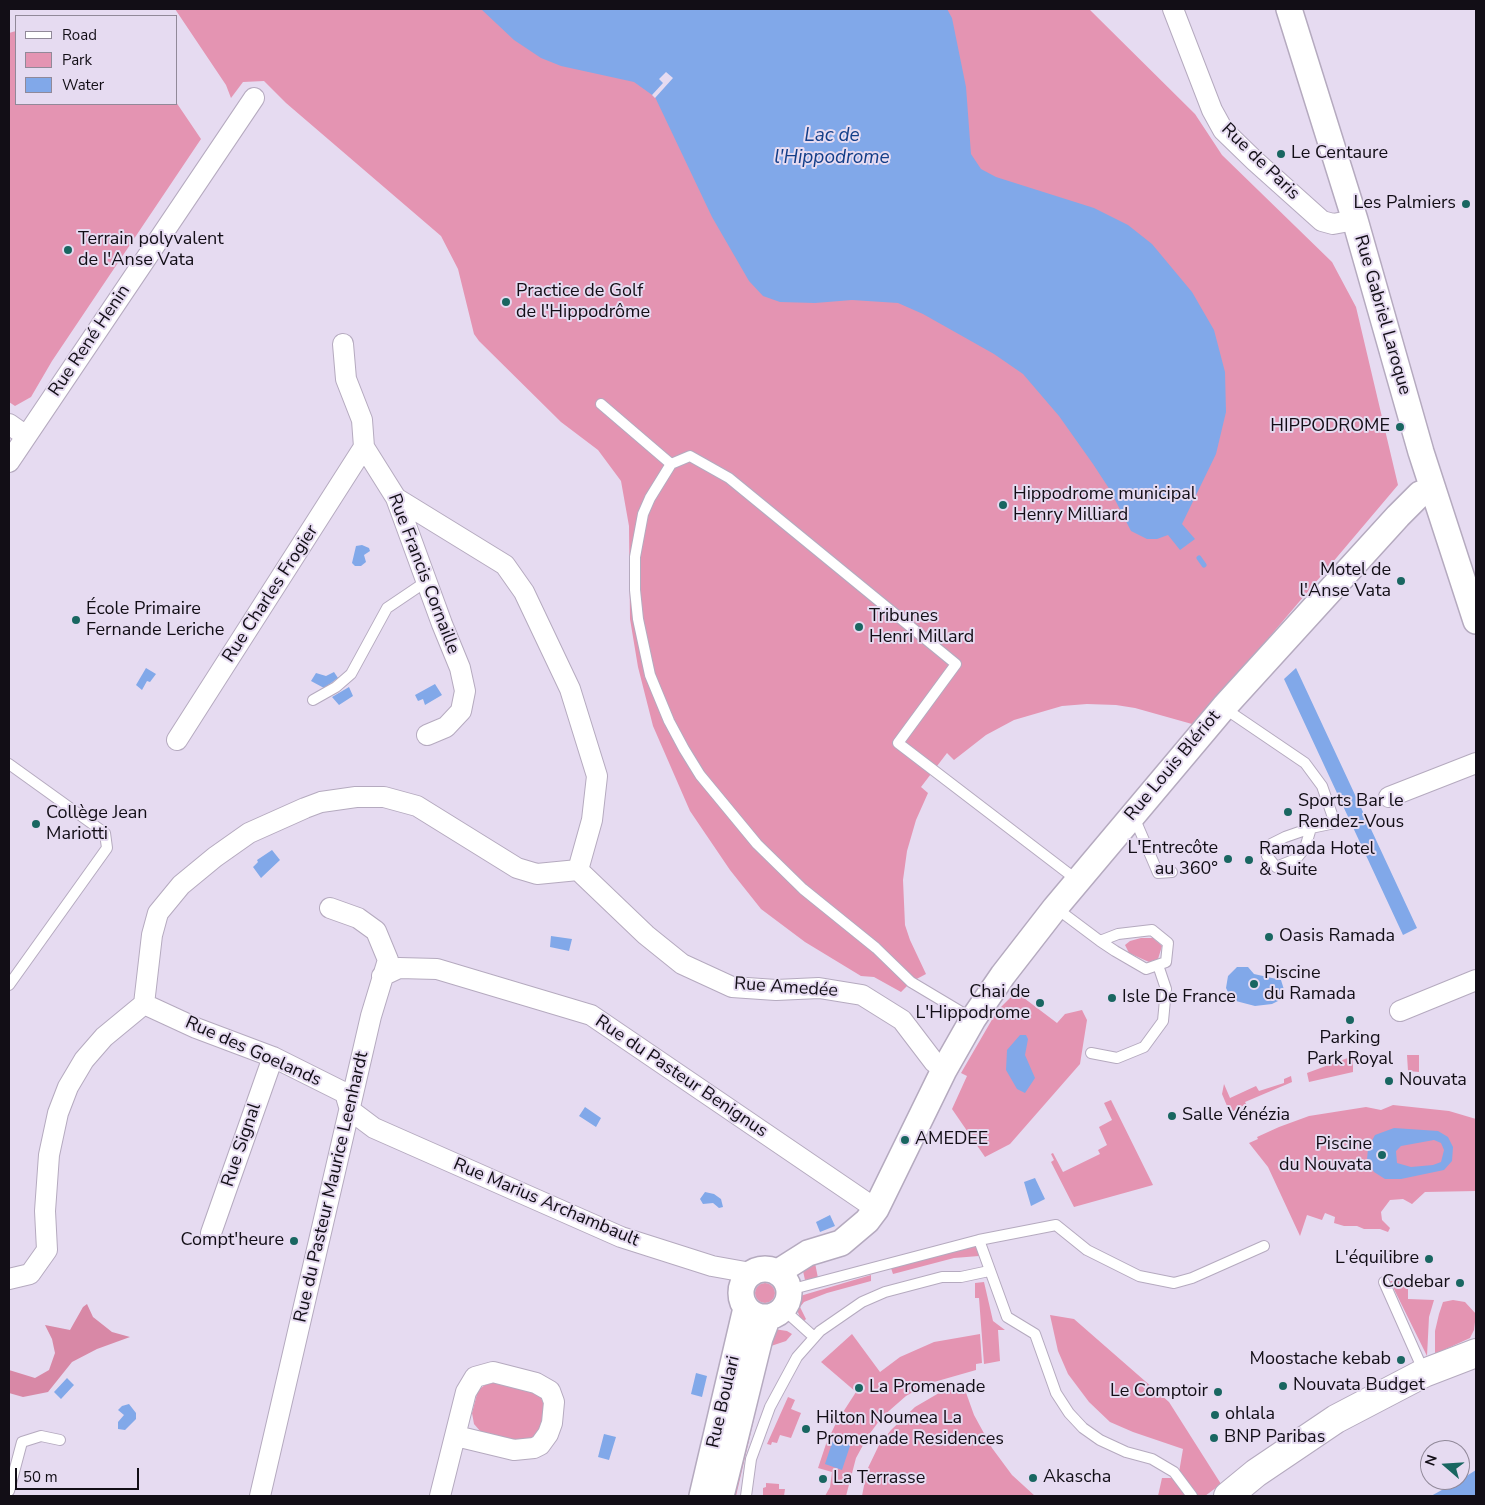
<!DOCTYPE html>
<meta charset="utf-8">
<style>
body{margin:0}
#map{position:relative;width:1485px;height:1505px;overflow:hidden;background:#e6dbf1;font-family:"Nunito Sans",sans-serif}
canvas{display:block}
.frame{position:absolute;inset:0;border:10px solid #120e16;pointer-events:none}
.legend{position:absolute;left:15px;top:15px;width:162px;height:90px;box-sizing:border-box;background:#e6dbf1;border:1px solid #918999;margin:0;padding:6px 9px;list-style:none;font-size:15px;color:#120e16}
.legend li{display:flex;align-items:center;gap:10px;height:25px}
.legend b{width:25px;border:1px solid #918999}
.north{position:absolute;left:1420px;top:1440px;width:50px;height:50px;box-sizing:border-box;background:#e6dbf1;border:1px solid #918999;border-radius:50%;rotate:289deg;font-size:14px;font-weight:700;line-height:20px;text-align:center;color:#120e16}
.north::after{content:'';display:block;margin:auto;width:18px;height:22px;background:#196661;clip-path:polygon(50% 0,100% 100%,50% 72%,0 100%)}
.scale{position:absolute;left:15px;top:1468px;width:124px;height:22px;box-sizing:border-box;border:2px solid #120e16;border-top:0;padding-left:6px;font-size:15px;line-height:18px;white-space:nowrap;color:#120e16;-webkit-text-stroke:4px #e6dbf1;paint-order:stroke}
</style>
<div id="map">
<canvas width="1485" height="1505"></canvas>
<div class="frame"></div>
<ul class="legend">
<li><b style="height:6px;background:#fff"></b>Road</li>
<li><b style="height:14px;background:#e494b2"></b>Park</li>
<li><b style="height:14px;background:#81a8e9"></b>Water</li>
</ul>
<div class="north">N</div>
<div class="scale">50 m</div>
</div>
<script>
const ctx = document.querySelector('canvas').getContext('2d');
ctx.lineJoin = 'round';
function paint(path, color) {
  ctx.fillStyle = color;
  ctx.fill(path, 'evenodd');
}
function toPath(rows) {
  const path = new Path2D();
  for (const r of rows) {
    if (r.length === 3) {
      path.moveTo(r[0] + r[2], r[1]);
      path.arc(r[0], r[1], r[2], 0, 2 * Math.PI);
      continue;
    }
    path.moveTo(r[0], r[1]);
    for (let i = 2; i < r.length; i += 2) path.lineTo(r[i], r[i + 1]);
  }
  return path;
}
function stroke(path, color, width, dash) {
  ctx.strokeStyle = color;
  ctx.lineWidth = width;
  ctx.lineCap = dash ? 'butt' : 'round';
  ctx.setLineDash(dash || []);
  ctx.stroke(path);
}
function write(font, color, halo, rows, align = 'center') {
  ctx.font = font + ' "Nunito Sans",sans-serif';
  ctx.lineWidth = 4;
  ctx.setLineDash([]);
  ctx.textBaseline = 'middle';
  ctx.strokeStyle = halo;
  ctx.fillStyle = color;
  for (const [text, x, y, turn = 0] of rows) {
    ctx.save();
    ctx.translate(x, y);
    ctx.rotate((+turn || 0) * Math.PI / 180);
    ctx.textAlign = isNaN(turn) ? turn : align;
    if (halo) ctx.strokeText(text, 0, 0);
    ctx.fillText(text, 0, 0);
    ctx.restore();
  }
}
paint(toPath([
 [175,9,1089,9,1195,114,1222,155,1332,262,1356,307,1398,485,1266,641,1192,724,1135,708,1116,705,1087,704,1062,706,1014,720,986,735,954,760,947,753,921,787,928,793,916,820,907,851,903,880,905,925,910,940,926,974,911,982,901,992,874,977,861,976,805,942,761,909,730,870,690,811,653,726,638,667,630,619,629,526,621,481,598,450,561,422,479,341,474,334,458,269,441,236,286,103,264,81,243,82,231,98,226,85],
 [16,31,16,104,176,102,201,139,52,361,31,397,15,406,9,402,9,33],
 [1141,938,1153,938,1162,946,1158,959,1149,962,1129,953,1125,945,1130,941],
 [1016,992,1057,1023,1065,1014,1082,1010,1087,1020,1080,1064,1010,1144,985,1157,952,1109,967,1076,961,1073,997,1011],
 [1407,1055,1419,1055,1419,1072,1408,1071],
 [1353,1056,1353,1072,1309,1082,1307,1073],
 [1291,1076,1292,1082,1245,1102,1246,1104,1230,1113,1222,1094,1224,1084,1230,1098,1256,1086,1259,1091,1284,1083,1284,1079],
 [1111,1100,1153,1185,1074,1207,1051,1162,1054,1160,1051,1154,1053,1153,1063,1172,1100,1154,1098,1150,1107,1145,1099,1127,1112,1120,1104,1103],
 [1393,1105,1449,1111,1476,1119,1476,1191,1425,1192,1412,1204,1403,1199,1390,1200,1381,1212,1382,1220,1390,1228,1388,1232,1380,1229,1364,1229,1357,1226,1344,1226,1334,1223,1335,1217,1325,1213,1322,1220,1307,1215,1300,1236,1268,1167,1249,1143,1258,1139,1257,1137,1279,1127,1309,1116,1366,1107,1381,1110],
 [976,1244,979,1256,954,1258,893,1274,891,1268],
 [814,1258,818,1278,805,1280,803,1271],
 [871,1275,871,1281,827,1293,804,1302,800,1307,806,1319,802,1323,796,1307,800,1296],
 [1408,1280,1408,1299,1434,1300,1429,1317,1427,1356,1390,1281],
 [984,1282,993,1321,1005,1330,998,1330,1000,1361,984,1364,979,1298,975,1298,975,1283],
 [765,1293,10],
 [1453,1300,1465,1302,1476,1314,1474,1330,1470,1338,1435,1354,1435,1331,1439,1314,1443,1302],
 [1050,1315,1074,1319,1169,1402,1221,1484,1205,1496,1158,1496,1162,1478,1178,1478,1183,1449,1133,1432,1110,1422,1089,1402,1068,1374,1058,1351],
 [774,1329,787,1331,792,1334,786,1341,771,1346,736,1496,730,1496],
 [852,1334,880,1372,900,1357,934,1342,980,1334,982,1363,976,1364,976,1370,927,1384,906,1396,882,1417,868,1436,856,1458,846,1496,825,1496,830,1487,832,1472,818,1468,826,1444,836,1423,856,1392,821,1362],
 [496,1382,539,1393,545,1407,538,1435,522,1443,481,1432,474,1424,472,1413,478,1390,485,1385],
 [964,1387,974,1415,992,1448,1012,1475,1035,1496,862,1496,867,1470,879,1445,891,1430,915,1407,939,1393],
 [788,1397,795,1400,791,1409,801,1413,791,1438,780,1435,777,1443,772,1442,771,1445,767,1444],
 [766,1483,779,1484,779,1489,785,1489,784,1496,763,1496,763,1488,766,1487]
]), '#e494b2');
paint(toPath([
 [87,1304,93,1317,112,1332,130,1337,97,1349,72,1362,48,1392,23,1397,9,1393,9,1370,35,1378,49,1370,55,1353,52,1339,45,1325,70,1330,83,1307]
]), '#d888a6');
paint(toPath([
 [481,9,947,9,952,18,966,87,971,154,981,169,996,177,1094,208,1128,225,1152,244,1192,292,1214,330,1225,372,1226,412,1216,454,1182,524,1195,539,1180,550,1168,535,1157,539,1147,539,1131,531,1110,490,1093,464,1059,416,1023,374,994,354,923,314,898,303,852,300,815,303,780,302,763,296,749,281,712,217,655,97,634,82,561,66,541,58,514,40],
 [362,545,369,548,370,551,364,555,366,562,361,566,355,566,352,563,356,546],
 [146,668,156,674,150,682,147,681,142,690,136,685],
 [1296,668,1417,928,1403,935,1284,679],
 [334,672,338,678,324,688,311,681,316,673,326,676],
 [435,684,442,695,425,705,423,699,418,701,415,695],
 [349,687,353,696,339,705,332,697],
 [272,850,280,860,261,878,253,867,258,862,257,860],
 [551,936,572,939,569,951,550,947],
 [1237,967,1248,967,1254,974,1281,980,1285,993,1280,1000,1272,1004,1255,1006,1232,1000,1226,988,1228,976],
 [1020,1035,1026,1035,1028,1039,1025,1055,1035,1078,1025,1093,1017,1089,1006,1070,1007,1050],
 [585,1107,601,1118,596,1127,579,1116],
 [1394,1128,1438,1131,1448,1137,1453,1147,1452,1161,1444,1170,1401,1179,1385,1179,1374,1172,1367,1160,1368,1148,1375,1135],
 [1434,1140,1441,1143,1444,1150,1441,1162,1433,1165,1411,1167,1397,1163,1396,1151,1401,1146],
 [1035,1178,1045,1199,1031,1206,1024,1182],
 [705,1192,714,1194,721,1199,723,1207,719,1208,713,1203,703,1204,700,1199],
 [830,1215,835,1226,820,1232,816,1222],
 [696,1373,707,1376,702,1397,691,1394],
 [67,1378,74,1385,61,1399,54,1392],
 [129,1404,136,1413,136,1419,125,1430,118,1429,118,1422,124,1415,118,1410,122,1406],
 [604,1434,616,1437,609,1460,598,1457],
 [834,1437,851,1443,842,1470,825,1464],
 [1476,1470,1476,1496,1431,1496,1460,1480]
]), '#81a8e9');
paint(toPath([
 [666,72,673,78,655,98,652,95,663,83,659,79]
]), '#e6dbf1');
stroke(toPath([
 [1199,558,1204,565]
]), '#81a8e9', 5);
const service = toPath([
 [601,404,671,464,650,498,643,514,635,557,635,590,638,619,650,675,669,721,684,749,700,775,757,844,803,889,876,948,911,982,973,1019],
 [671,464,690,456,729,478,956,664,898,743,1077,880],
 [313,700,336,687,351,674,387,608,427,581],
 [1224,708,1305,763,1322,786,1335,823,1311,828,1285,837,1271,844,1267,856,1276,867,1296,859,1305,848,1311,828],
 [9,764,105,833,107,848,9,985],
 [1134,817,1158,873,1172,872],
 [1056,908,1100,941,1115,951,1146,969,1166,962,1168,943,1152,930,1118,934,1100,941],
 [1091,1053,1117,1058,1144,1047,1163,1021,1166,989,1158,965],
 [979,1240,1007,1317,1035,1334,1056,1393,1069,1413,1083,1428,1100,1440,1126,1452,1152,1459,1174,1472,1192,1496],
 [1384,1282,1424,1372],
 [789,1290,979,1240,1056,1225,1087,1250,1139,1276,1174,1283,1192,1278,1264,1246],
 [783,1309,814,1337],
 [9,1491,22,1442,41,1436,60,1440],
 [746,1496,751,1459,770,1407,797,1357,820,1331,862,1302,885,1292,942,1277,961,1277,989,1271]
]);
const minor = toPath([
 [1173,9,1212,110,1223,130,1255,161,1322,221,1333,224,1355,220],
 [343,344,346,379,362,420,364,447,396,498,442,624,460,668,465,691,461,711,446,727,427,735],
 [9,424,26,436],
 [9,462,254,98],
 [177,740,364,447],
 [1389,797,1476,763],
 [578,870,646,935,682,964,732,987,776,990,819,988,862,995,902,1020,934,1062,944,1070],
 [382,976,399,968,437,969,591,1015,876,1209],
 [144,1004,196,1028,273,1057,345,1093,350,1110,374,1128,621,1237,712,1266,751,1273],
 [1400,1011,1476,980],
 [211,1233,273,1057],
 [9,1279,30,1274,47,1250,45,1211,49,1155,58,1113,68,1087,84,1060,104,1037,144,1004,152,935,158,913,181,885,215,857,249,833,305,808,321,802,356,797,384,797,417,806,517,868,537,874,578,870,592,820,597,776,570,689,524,592,505,565,396,498],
 [260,1496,371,1016,388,960,376,931,358,918,330,908],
 [440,1496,466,1392,475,1377,493,1372,536,1383,550,1391,554,1402,552,1423,548,1434,540,1445,534,1448,514,1450,456,1436]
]);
const tertiary = toPath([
 [1289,9,1355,220,1421,452,1476,621],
 [765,1293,24],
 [778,1272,808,1253,841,1243,867,1221,876,1209,944,1070,973,1019,1003,975,1055,908,1224,707,1398,516,1420,494,1433,490],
 [702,1496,746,1308],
 [721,1496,760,1338,768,1317]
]);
const primary = toPath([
 [1228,1496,1256,1473,1336,1419,1424,1373,1476,1353]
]);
stroke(service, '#b5aabf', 12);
stroke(minor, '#b5aabf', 22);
stroke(tertiary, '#b5aabf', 28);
stroke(primary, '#b5aabf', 30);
stroke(service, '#fff', 10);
stroke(minor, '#fff', 20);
stroke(tertiary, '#fff', 25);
stroke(primary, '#fff', 28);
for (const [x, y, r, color] of [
 [1281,154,5,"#196661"],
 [1466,204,5,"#196661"],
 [68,250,5,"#196661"],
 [506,302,5,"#196661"],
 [1400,427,5,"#196661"],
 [1003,505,5,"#196661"],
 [1401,581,5,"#196661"],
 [76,620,5,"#196661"],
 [859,627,5,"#196661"],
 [1288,812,5,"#196661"],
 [36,824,5,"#196661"],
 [1228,859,5,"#196661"],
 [1249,860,5,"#196661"],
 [1269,937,5,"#196661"],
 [1254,984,5,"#196661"],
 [1112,998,5,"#196661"],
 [1040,1003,5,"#196661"],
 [1350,1020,5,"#196661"],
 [1389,1081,5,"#196661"],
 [1172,1116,5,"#196661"],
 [905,1140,5,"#196661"],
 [1382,1155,5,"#196661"],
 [294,1241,5,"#196661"],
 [1429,1259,5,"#196661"],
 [1460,1283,5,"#196661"],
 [1401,1360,5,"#196661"],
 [1283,1386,5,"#196661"],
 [859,1388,5,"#196661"],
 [1218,1392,5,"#196661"],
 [1215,1415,5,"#196661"],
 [806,1429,5,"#196661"],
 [1214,1438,5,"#196661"],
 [1033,1478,5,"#196661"],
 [823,1479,5,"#196661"]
]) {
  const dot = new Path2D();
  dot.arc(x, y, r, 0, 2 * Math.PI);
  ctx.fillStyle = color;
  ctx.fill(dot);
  stroke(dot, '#e6dbf1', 2);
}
write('18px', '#120e16', '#e6dbf1', [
 ["Le Centaure",1291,154],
 ["Les Palmiers",1456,204,"right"],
 ["Terrain polyvalent",78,240],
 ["de l'Anse Vata",78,261],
 ["Practice de Golf",516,292],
 ["de l'Hippodrôme",516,313],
 ["HIPPODROME",1390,427,"right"],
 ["Hippodrome municipal",1013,495],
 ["Henry Milliard",1013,516],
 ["Motel de",1391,571,"right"],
 ["l'Anse Vata",1391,592,"right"],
 ["École Primaire",86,610],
 ["Fernande Leriche",86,631],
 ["Tribunes",869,617],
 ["Henri Millard",869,638],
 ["Sports Bar le",1298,802],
 ["Rendez-Vous",1298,823],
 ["Collège Jean",46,814],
 ["Mariotti",46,835],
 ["L'Entrecôte",1218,849,"right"],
 ["au 360°",1218,870,"right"],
 ["Ramada Hotel",1259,850],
 ["& Suite",1259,871],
 ["Oasis Ramada",1279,937],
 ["Piscine",1264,974],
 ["du Ramada",1264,995],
 ["Chai de",1030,993,"right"],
 ["L'Hippodrome",1030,1014,"right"],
 ["Isle De France",1122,998],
 ["Parking",1350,1039,"center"],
 ["Park Royal",1350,1060,"center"],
 ["Nouvata",1399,1081],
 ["Salle Vénézia",1182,1116],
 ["AMEDEE",915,1140],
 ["Piscine",1372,1145,"right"],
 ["du Nouvata",1372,1166,"right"],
 ["Compt'heure",284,1241,"right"],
 ["L'équilibre",1419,1259,"right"],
 ["Codebar",1450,1283,"right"],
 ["Moostache kebab",1391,1360,"right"],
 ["Nouvata Budget",1293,1386],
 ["La Promenade",869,1388],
 ["Le Comptoir",1208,1392,"right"],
 ["ohlala",1225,1415],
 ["Hilton Noumea La",816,1419],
 ["Promenade Residences",816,1440],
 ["BNP Paribas",1224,1438],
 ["Akascha",1043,1478],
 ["La Terrasse",833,1479]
], 'left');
write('18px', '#120e16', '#e6dbf1', [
 ["Rue de Paris",1260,162,44],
 ["Rue Gabriel Laroque",1382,315,74],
 ["Rue René Henin",90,341,-56],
 ["Rue Francis Cornaille",423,574,69],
 ["Rue Charles Frogier",271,594,-57],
 ["Rue Louis Blériot",1173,766,-50],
 ["Rue Amedée",786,988,4],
 ["Rue des Goelands",253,1052,24],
 ["Rue du Pasteur Benignus",681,1077,34],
 ["Rue Signal",242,1145,-71],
 ["Rue du Pasteur Maurice Leenhardt",332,1187,-77],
 ["Rue Marius Archambault",546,1203,23],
 ["Rue Boulari",724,1402,-77]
]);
write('italic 19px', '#113d88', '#e6dbf1', [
 ["Lac de",832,136],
 ["l'Hippodrome",832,158]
]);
</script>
